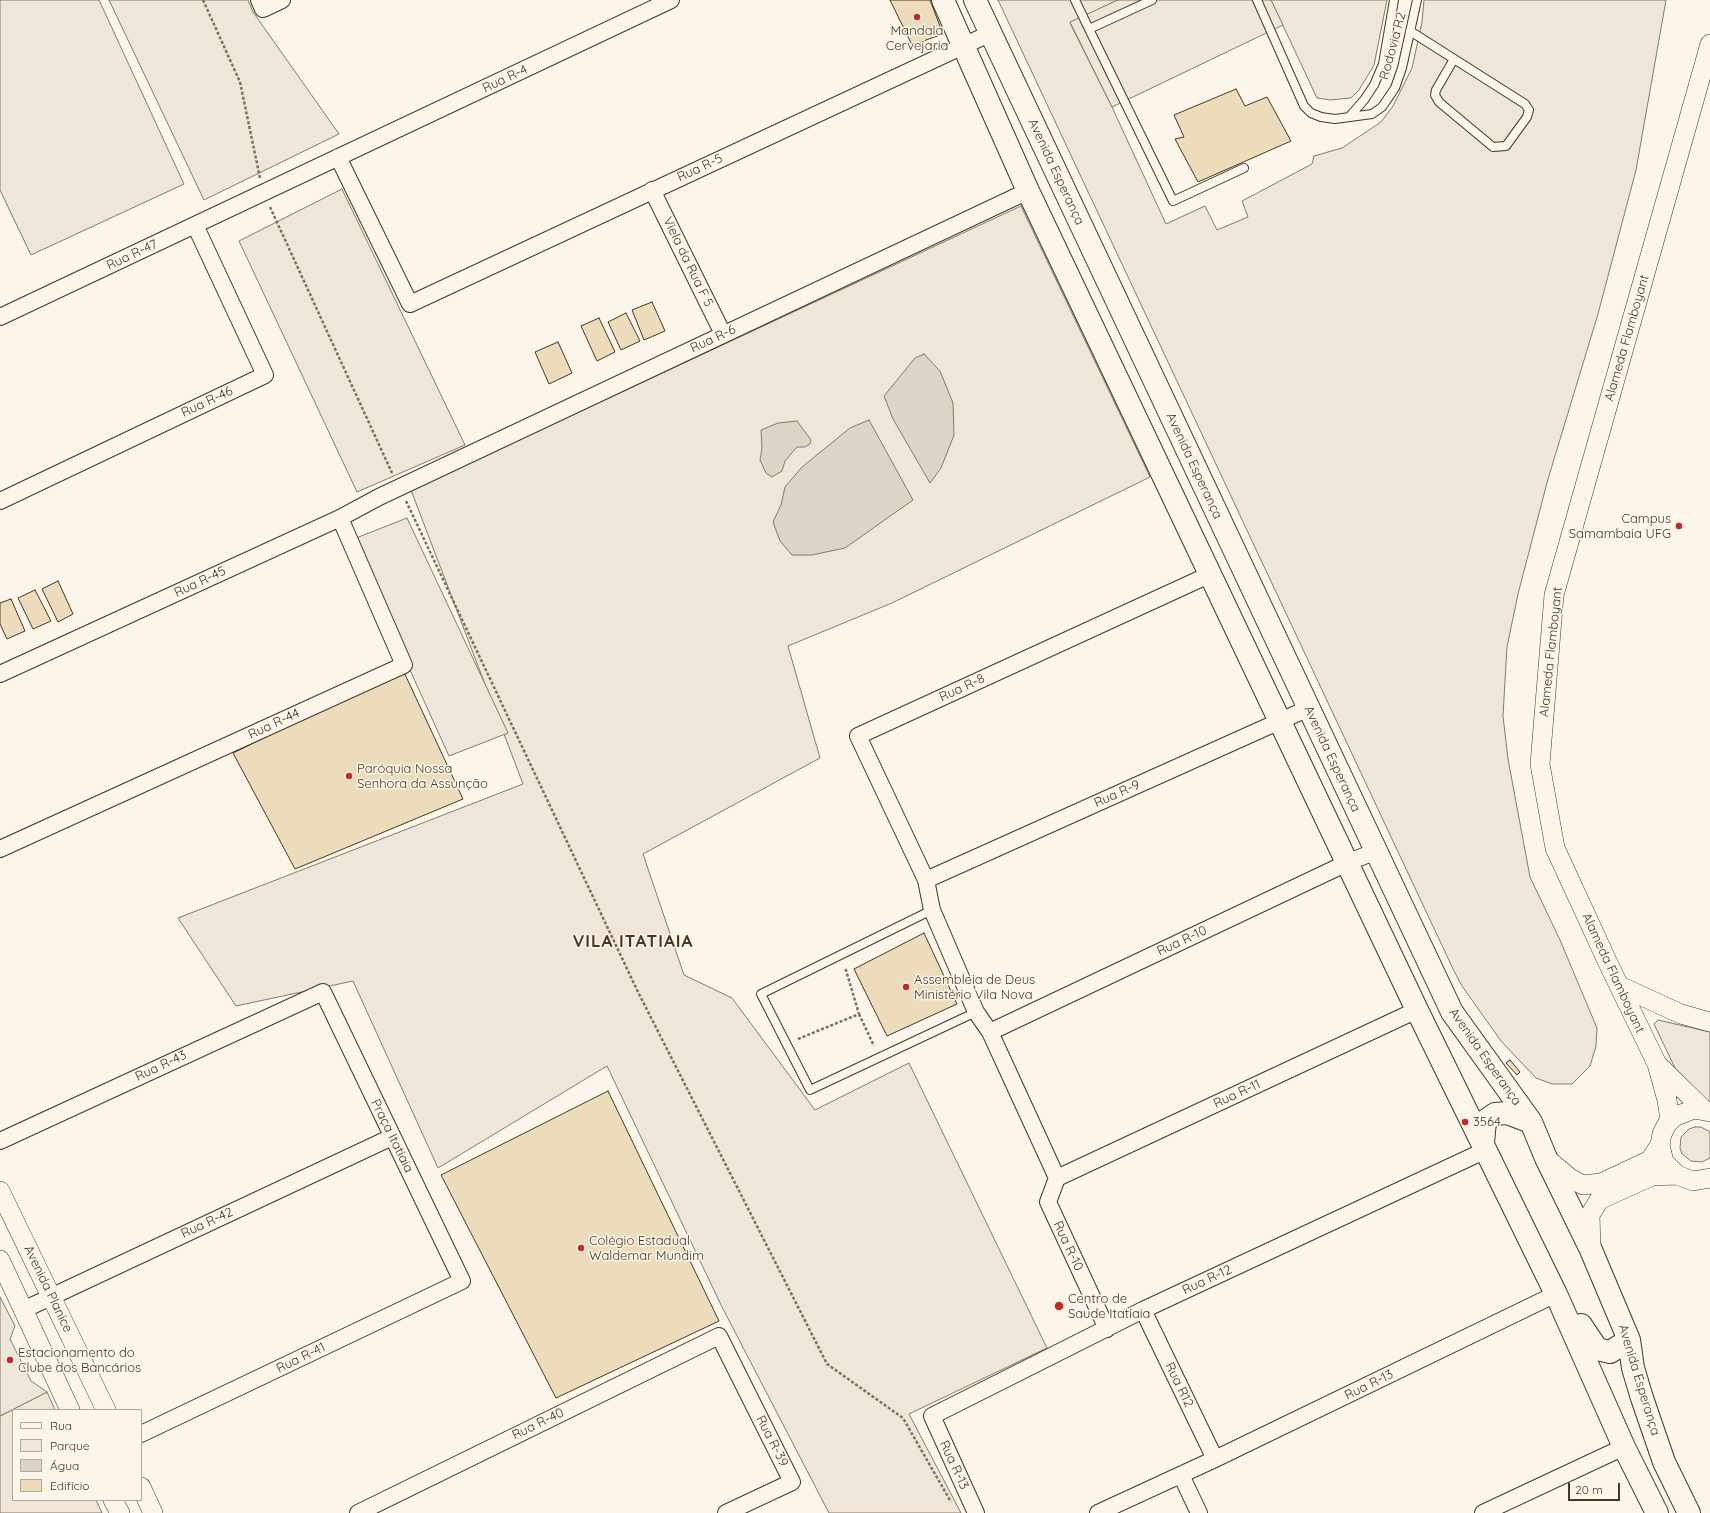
<!DOCTYPE html>
<meta charset="utf-8">
<style>
body{margin:0}
#map{position:relative;width:1710px;height:1513px;overflow:hidden;background:#fbf6e9;font-family:Quicksand,sans-serif}
canvas{display:block}
.legend{position:absolute;left:12px;top:1409px;width:130px;height:92px;box-sizing:border-box;background:#fbf6e9;border:1px solid #b4a999;margin:0;padding:5px 7px;list-style:none;font-size:12px;color:#4a3520}
.legend li{display:flex;align-items:center;gap:8px;height:20px}
.legend b{width:20px;border:1px solid #b4a999}
.scale{position:absolute;left:1568px;top:1483px;width:52px;height:18px;box-sizing:border-box;border:2px solid #4a3520;border-top:0;padding-left:5px;font-size:12px;line-height:14px;white-space:nowrap;color:#4a3520;-webkit-text-stroke:3px #fbf6e9;paint-order:stroke}
</style>
<div id="map">
<canvas width="1710" height="1513"></canvas>
<ul class="legend">
<li><b style="height:5px;background:#fbf6e9"></b>Rua</li>
<li><b style="height:11px;background:#ede6d9"></b>Parque</li>
<li><b style="height:11px;background:#dcd4c6"></b>Água</li>
<li><b style="height:11px;background:#ecdcbc"></b>Edifício</li>
</ul>
<div class="scale">20 m</div>
</div>
<script>
const ctx = document.querySelector('canvas').getContext('2d');
ctx.lineJoin = 'round';
function paint(path, color) {
  ctx.fillStyle = color;
  ctx.fill(path, 'evenodd');
}
function toPath(rows) {
  const path = new Path2D();
  for (const r of rows) {
    path.moveTo(r[0], r[1]);
    for (let i = 2; i < r.length; i += 2) path.lineTo(r[i], r[i + 1]);
  }
  return path;
}
function stroke(path, color, width, dash) {
  ctx.strokeStyle = color;
  ctx.lineWidth = width;
  ctx.lineCap = dash ? 'butt' : 'round';
  ctx.setLineDash(dash || []);
  ctx.stroke(path);
}
function write(font, color, halo, rows, align = 'center') {
  ctx.font = font + ' Quicksand,sans-serif';
  ctx.lineWidth = 3;
  ctx.setLineDash([]);
  ctx.textBaseline = 'middle';
  ctx.strokeStyle = halo;
  ctx.fillStyle = color;
  for (const [text, x, y, turn = 0] of rows) {
    ctx.save();
    ctx.translate(x, y);
    ctx.rotate((+turn || 0) * Math.PI / 180);
    ctx.textAlign = isNaN(turn) ? turn : align;
    if (halo) ctx.strokeText(text, 0, 0);
    ctx.fillText(text, 0, 0);
    ctx.restore();
  }
}
const green = toPath([
 [0,0,99,0,184,184,31,255,0,190,0,0],
 [109,0,248,0,253,12,339,134,204,200,109,0],
 [998,0,1118,0,1070,23,1112,107,1166,224,1205,206,1217,230,1248,217,1242,201,1312,164,1314,156,1342,148,1381,122,1393,106,1412,68,1422,22,1424,0,1666,0,1636,170,1598,314,1548,479,1518,594,1507,647,1503,716,1508,759,1530,877,1560,940,1597,1028,1596,1046,1590,1066,1572,1084,1552,1084,1536,1078,1501,1041,1462,986,1454,971,998,0],
 [1271,0,1387,0,1374,65,1359,90,1351,98,1330,100,1317,98,1271,0],
 [342,189,465,445,357,492,239,241,342,189],
 [1021,206,1150,477,892,603,788,646,820,758,643,854,684,975,732,998,815,1110,909,1063,1047,1348,909,1414,961,1513,829,1513,722,1307,607,1066,438,1168,353,981,236,1006,178,918,523,784,411,490,1021,206],
 [1658,1020,1710,1032,1710,1102,1706,1101,1675,1068,1654,1024,1658,1020],
 [1695,1127,1701,1127,1710,1132,1710,1158,1702,1162,1691,1161,1682,1154,1680,1148,1681,1137,1689,1129,1695,1127],
 [47,1392,55,1410,13,1410,13,1500,96,1500,102,1513,0,1513,0,1416,47,1392]
]);
paint(green, '#ede6d9');
stroke(green, '#887966', 1);
const parking = toPath([
 [1118,0,1271,0,1283,25,1112,107,1070,22,1118,0],
 [407,518,508,733,449,756,351,540,407,518],
 [0,1297,15,1326,10,1339,31,1381,47,1392,0,1416,0,1297]
]);
paint(parking, '#ede7d9');
stroke(parking, '#887966', 1);
const water = toPath([
 [924,354,940,371,953,403,954,435,941,468,930,483,893,419,884,396,915,358,924,354],
 [869,420,913,500,845,548,812,555,792,555,780,541,773,522,781,505,785,487,802,467,850,428,869,420],
 [797,421,811,440,810,444,805,447,797,447,785,461,782,471,772,477,766,473,760,460,762,448,761,430,778,423,797,421]
]);
paint(water, '#dcd4c6');
stroke(water, '#887966', 1);
const building = toPath([
 [890,0,930,0,943,34,912,45,890,0],
 [1236,89,1245,106,1267,97,1291,141,1198,182,1175,139,1184,137,1174,115,1236,89],
 [652,302,665,331,644,340,632,310,652,302],
 [626,313,640,341,621,350,608,322,626,313],
 [599,318,615,352,597,361,581,326,599,318],
 [558,342,572,373,549,384,535,352,558,342],
 [58,581,73,614,58,622,42,589,58,581],
 [35,590,51,621,33,629,18,598,35,590],
 [11,599,25,631,7,639,0,624,0,603,11,599],
 [403,670,463,799,295,869,233,753,403,670],
 [924,933,957,1004,887,1036,854,969,924,933],
 [1510,1060,1520,1072,1517,1075,1506,1063,1510,1060],
 [608,1091,719,1321,556,1398,441,1175,608,1091]
]);
paint(building, '#ecdcbc');
stroke(building, '#4a3520', 1);
const service = toPath([
 [1075,0,1089,29],
 [1152,0,1089,29,1173,201,1244,168],
 [1257,0,1304,106,1311,113,1321,117,1335,119,1372,114,1382,107,1395,88,1402,68,1417,0],
 [1410,31,1525,104,1529,110,1527,117,1506,146,1493,147,1439,102,1435,95,1436,90,1454,59],
 [1350,116,1364,100,1374,85,1383,64,1394,0],
 [932,910,761,994,810,1090,976,1012]
]);
const minor = toPath([
 [259,0,263,9,282,0],
 [338,157,410,304,991,33],
 [652,190,723,334],
 [0,317,671,0],
 [0,501,265,375,195,225],
 [0,674,340,518,379,497,1028,191],
 [0,849,404,665,340,518],
 [926,880,1309,708],
 [990,1032,1347,863,1376,851],
 [0,1141,323,992,462,1281,141,1434],
 [1057,1178,1417,1010],
 [23,1310,392,1137],
 [1143,1310,1215,1459],
 [1107,1329,1048,1202,1057,1178,990,1032,976,1012,932,910,926,880,858,736,1211,574],
 [1181,1475,1199,1513],
 [358,1513,719,1336,792,1482,726,1513],
 [976,1513,932,1416,1143,1310,1486,1150],
 [1098,1513,1215,1459,1556,1294],
 [1483,1513,1624,1447]
]);
const tertiary = toPath([
 [1620,986,1681,1014,1710,1022],
 [1658,1065,1704,1110],
 [1710,1112,1694,1109,1674,1117,1667,1124,1662,1134,1660,1145,1664,1162,1677,1175,1693,1181,1710,1178],
 [1670,1120,1667,1100,1657,1064,1608,963,1555,848,1540,764,1554,595,1710,44],
 [1547,1159,1570,1178,1583,1185,1601,1183,1650,1160,1660,1145],
 [0,1191,106,1410],
 [1591,1249,1590,1215,1599,1200,1652,1176,1677,1175],
 [0,1260,70,1410],
 [141,1487,153,1513],
 [113,1500,120,1513]
]);
const secondary = toPath([
 [943,0,1028,191,1417,1010,1556,1294,1624,1447,1657,1513],
 [975,0,1452,1012,1531,1122,1546,1158,1591,1250,1629,1340,1633,1368,1642,1398,1664,1462,1689,1513],
 [1483,1143,1485,1121,1495,1114,1507,1113,1531,1122],
 [1581,1325,1597,1349,1610,1352,1629,1340]
]);
stroke(service, '#4a3520', 10);
stroke(minor, '#4a3520', 18);
stroke(tertiary, '#4a3520', 20);
stroke(secondary, '#4a3520', 24);
stroke(toPath([
 [203,0,240,82,260,178],
 [270,207,392,473],
 [406,501,638,992,827,1364,903,1418,951,1502],
 [859,1014,874,1046],
 [798,1039,859,1014,845,967]
]), '#7f6f5c', 2.5, [3, 2]);
stroke(service, '#fbf6e9', 8);
stroke(minor, '#fbf6e9', 16);
stroke(tertiary, '#fbf6e9', 19);
stroke(secondary, '#fbf6e9', 22);
for (const [x, y, r, color] of [
 [917,17,4,"#c62828"],
 [1679,526,4,"#c62828"],
 [349,776,4,"#c62828"],
 [906,987,4,"#c62828"],
 [1465,1122,4,"#c62828"],
 [581,1248,4,"#c62828"],
 [1059,1306,5,"#c62828"],
 [10,1360,4,"#c62828"]
]) {
  const dot = new Path2D();
  dot.arc(x, y, r, 0, 2 * Math.PI);
  ctx.fillStyle = color;
  ctx.fill(dot);
  stroke(dot, '#fbf6e9', 1.5);
}
write('13px', '#4a3520', '#fbf6e9', [
 ["Mandala",917,31,"center"],
 ["Cervejaria",917,46,"center"],
 ["Campus",1671,519,"right"],
 ["Samambaia UFG",1671,534,"right"],
 ["Paróquia Nossa",357,769],
 ["Senhora da Assunção",357,784],
 ["Assembleia de Deus",914,980],
 ["Ministério Vila Nova",914,995],
 ["3564",1473,1122],
 ["Colégio Estadual",589,1241],
 ["Waldemar Mundim",589,1256],
 ["Centro de",1068,1299],
 ["Saude Itatiaia",1068,1314],
 ["Estacionamento do",18,1353],
 ["Clube dos Bancários",18,1368]
], 'left');
write('13px', '#4a3520', '#fbf6e9', [
 ["Rodovia R2",1393,46,-75],
 ["Rua R-4",505,79,-25],
 ["Rua R-5",700,168,-25],
 ["Avenida Esperança",1056,172,65],
 ["Rua R-47",132,255,-25],
 ["Viela da Rua F 5",688,262,64],
 ["Alameda Flamboyant",1627,338,-74],
 ["Rua R-6",713,339,-25],
 ["Rua R-46",207,402,-25],
 ["Avenida Esperança",1194,466,65],
 ["Rua R-45",200,582,-25],
 ["Alameda Flamboyant",1551,652,-84],
 ["Rua R-8",962,688,-25],
 ["Rua R-44",274,724,-25],
 ["Avenida Esperança",1332,759,65],
 ["Rua R-9",1117,794,-24],
 ["Rua R-10",1182,941,-25],
 ["Alameda Flamboyant",1613,973,65],
 ["Avenida Esperança",1485,1057,55],
 ["Rua R-43",161,1066,-25],
 ["Rua R-11",1237,1094,-25],
 ["Praça Itatiaia",392,1136,64],
 ["Rua R-42",207,1223,-25],
 ["Rua R-10",1068,1246,65],
 ["Rua R-12",1207,1280,-25],
 ["Avenida Planice",48,1289,64],
 ["Rua R-41",301,1358,-26],
 ["Avenida Esperança",1639,1380,73],
 ["Rua R12",1179,1385,64],
 ["Rua R-13",1369,1385,-26],
 ["Rua R-40",538,1424,-26],
 ["Rua R-39",772,1441,63],
 ["Rua R-13",954,1465,65]
]);
ctx.letterSpacing = '1px';
write('bold 17px', '#4a3520', '#fbf6e9', [
 ["VILA ITATIAIA",633,942]
]);
ctx.letterSpacing = '0px';
</script>
